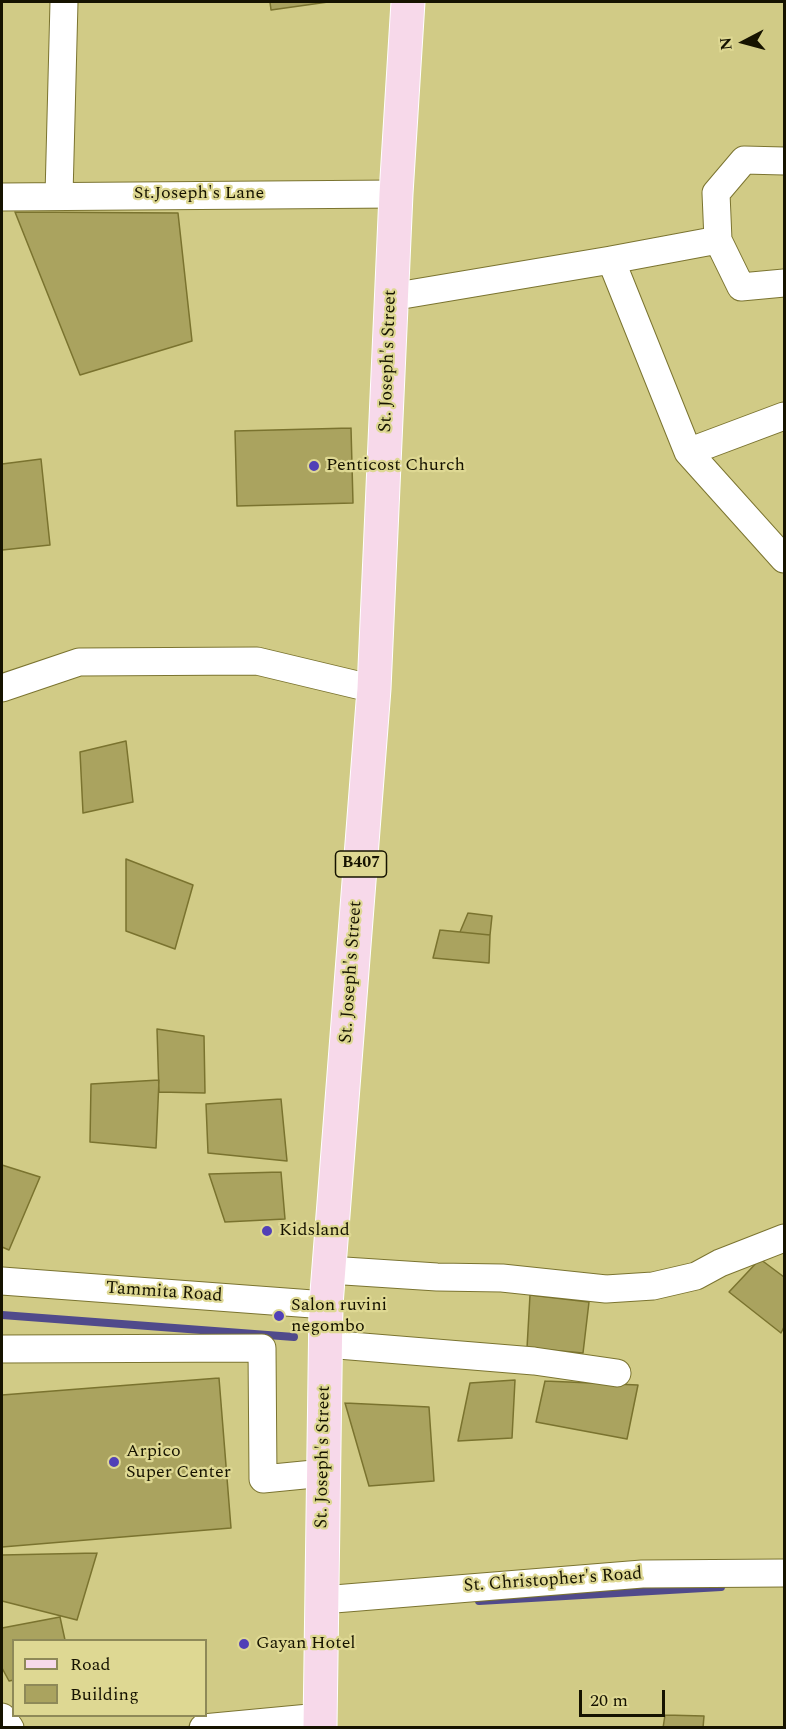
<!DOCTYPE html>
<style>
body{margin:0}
#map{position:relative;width:786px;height:1729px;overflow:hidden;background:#d1cb86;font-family:Spectral,serif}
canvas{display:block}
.frame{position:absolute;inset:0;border:3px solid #161300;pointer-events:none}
.legend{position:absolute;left:12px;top:1639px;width:195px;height:78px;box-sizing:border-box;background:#ded893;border:2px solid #8e8958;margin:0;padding:8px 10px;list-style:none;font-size:18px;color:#161300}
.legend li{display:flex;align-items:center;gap:12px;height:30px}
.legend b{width:30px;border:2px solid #8e8958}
.north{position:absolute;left:714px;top:12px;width:60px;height:60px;-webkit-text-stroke:4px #ded893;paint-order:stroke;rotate:264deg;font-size:16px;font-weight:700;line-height:24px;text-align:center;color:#161300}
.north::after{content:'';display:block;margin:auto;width:21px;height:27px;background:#161300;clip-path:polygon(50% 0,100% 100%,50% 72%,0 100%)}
.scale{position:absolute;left:579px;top:1690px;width:86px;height:27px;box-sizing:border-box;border:3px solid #161300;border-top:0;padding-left:8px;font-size:18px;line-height:21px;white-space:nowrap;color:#161300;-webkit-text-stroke:4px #ded893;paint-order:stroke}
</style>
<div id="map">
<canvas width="786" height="1729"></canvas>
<div class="frame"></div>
<ul class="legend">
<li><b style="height:8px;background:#f7d9ea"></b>Road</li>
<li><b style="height:16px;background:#aaa35f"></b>Building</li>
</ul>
<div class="north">N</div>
<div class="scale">20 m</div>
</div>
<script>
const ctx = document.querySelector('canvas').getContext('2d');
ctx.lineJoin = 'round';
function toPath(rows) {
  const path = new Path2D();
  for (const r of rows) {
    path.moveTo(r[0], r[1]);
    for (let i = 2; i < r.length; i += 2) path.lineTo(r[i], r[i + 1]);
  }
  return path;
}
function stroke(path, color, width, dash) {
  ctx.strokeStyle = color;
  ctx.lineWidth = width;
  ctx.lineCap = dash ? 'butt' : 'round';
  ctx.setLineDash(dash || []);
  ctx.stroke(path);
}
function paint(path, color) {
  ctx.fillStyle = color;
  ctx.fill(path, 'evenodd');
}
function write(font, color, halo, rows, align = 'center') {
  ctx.font = font + ' Spectral,serif';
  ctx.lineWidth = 4.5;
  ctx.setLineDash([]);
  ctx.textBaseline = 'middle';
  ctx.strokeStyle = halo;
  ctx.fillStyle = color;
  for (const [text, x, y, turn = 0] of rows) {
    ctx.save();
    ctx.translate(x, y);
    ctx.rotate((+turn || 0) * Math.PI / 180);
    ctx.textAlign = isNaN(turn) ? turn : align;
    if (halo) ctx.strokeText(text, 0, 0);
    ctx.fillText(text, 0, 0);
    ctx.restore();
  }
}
stroke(toPath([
 [2,1315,294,1337],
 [479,1601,721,1587]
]), '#504a8b', 8);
const building = toPath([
 [270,2,328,2,271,10,270,2],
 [15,212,178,213,192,341,80,375,15,212],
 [351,428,353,503,237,506,235,431,351,428],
 [41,459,50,545,2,550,2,464,41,459],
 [126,741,133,802,83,813,80,752,126,741],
 [126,859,193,885,175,949,126,931,126,859],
 [468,913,492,916,490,935,460,932,468,913],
 [440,930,490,935,489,963,433,958,440,930],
 [157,1029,204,1036,205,1093,159,1092,157,1029],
 [159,1080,156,1148,90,1142,91,1084,159,1080],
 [281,1099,287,1161,208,1153,206,1104,281,1099],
 [2,1165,40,1177,9,1250,2,1247,2,1165],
 [281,1172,285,1219,225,1222,209,1174,281,1172],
 [760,1259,784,1277,784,1327,781,1333,729,1292,760,1259],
 [530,1295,589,1302,583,1353,527,1348,530,1295],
 [219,1378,231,1528,2,1547,2,1395,219,1378],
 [515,1380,512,1438,458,1441,470,1383,515,1380],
 [545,1381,638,1385,627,1439,536,1422,545,1381],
 [345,1403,429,1407,434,1481,369,1486,345,1403],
 [97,1553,77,1620,2,1601,2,1555,97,1553],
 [60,1617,65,1640,14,1640,14,1680,9,1681,2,1668,2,1628,60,1617],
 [665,1715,704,1716,703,1728,663,1728,665,1715]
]);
paint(building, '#aaa35f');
stroke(building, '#7a732f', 1.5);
const minor = toPath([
 [784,161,744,160,716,193,718,240,741,287,784,283],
 [59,195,64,2],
 [2,197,396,194],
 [611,260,718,240],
 [391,297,611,260,688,452,784,416],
 [688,452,784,559],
 [2,688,79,662,257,661,374,689],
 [329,1270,437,1277,502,1278,606,1289,653,1286,696,1276,720,1263,784,1238],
 [2,1281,326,1305],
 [326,1344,534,1361,617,1373],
 [2,1349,262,1348,263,1479,324,1473],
 [322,1600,642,1574,784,1573],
 [2,1717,10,1728],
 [203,1728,320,1717]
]);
const major = toPath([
 [320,1728,326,1305,374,689,396,194,408,2]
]);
stroke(minor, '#7b7430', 29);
stroke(major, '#fff', 35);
stroke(minor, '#fff', 27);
stroke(major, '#f7d9ea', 33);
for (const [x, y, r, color] of [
 [314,466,6,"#5140b7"],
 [267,1231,6,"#5140b7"],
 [279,1316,6,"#5140b7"],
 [114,1462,6,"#5140b7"],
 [244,1644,6,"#5140b7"]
]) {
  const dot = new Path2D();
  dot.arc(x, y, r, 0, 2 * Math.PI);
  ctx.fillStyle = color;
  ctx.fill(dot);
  stroke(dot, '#ded893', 2);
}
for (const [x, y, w] of [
 [361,864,51]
]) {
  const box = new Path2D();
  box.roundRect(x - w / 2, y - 13, w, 26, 4.5);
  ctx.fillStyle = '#ded893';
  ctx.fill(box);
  stroke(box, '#161300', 1.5);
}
write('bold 16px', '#161300', null, [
 ["B407",361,864]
]);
write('18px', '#161300', '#ded893', [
 ["St.Joseph's Lane",199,194],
 ["St. Joseph's Street",389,361,-88],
 ["St. Joseph's Street",352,972,-86],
 ["Tammita Road",164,1293,4],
 ["St. Joseph's Street",324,1457,-89],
 ["St. Christopher's Road",553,1581,-4]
]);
write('18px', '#161300', '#ded893', [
 ["Penticost Church",326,466],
 ["Kidsland",279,1231],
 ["Salon ruvini",291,1306],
 ["negombo",291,1327],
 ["Arpico",126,1452],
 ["Super Center",126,1473],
 ["Gayan Hotel",256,1644]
], 'left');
</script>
